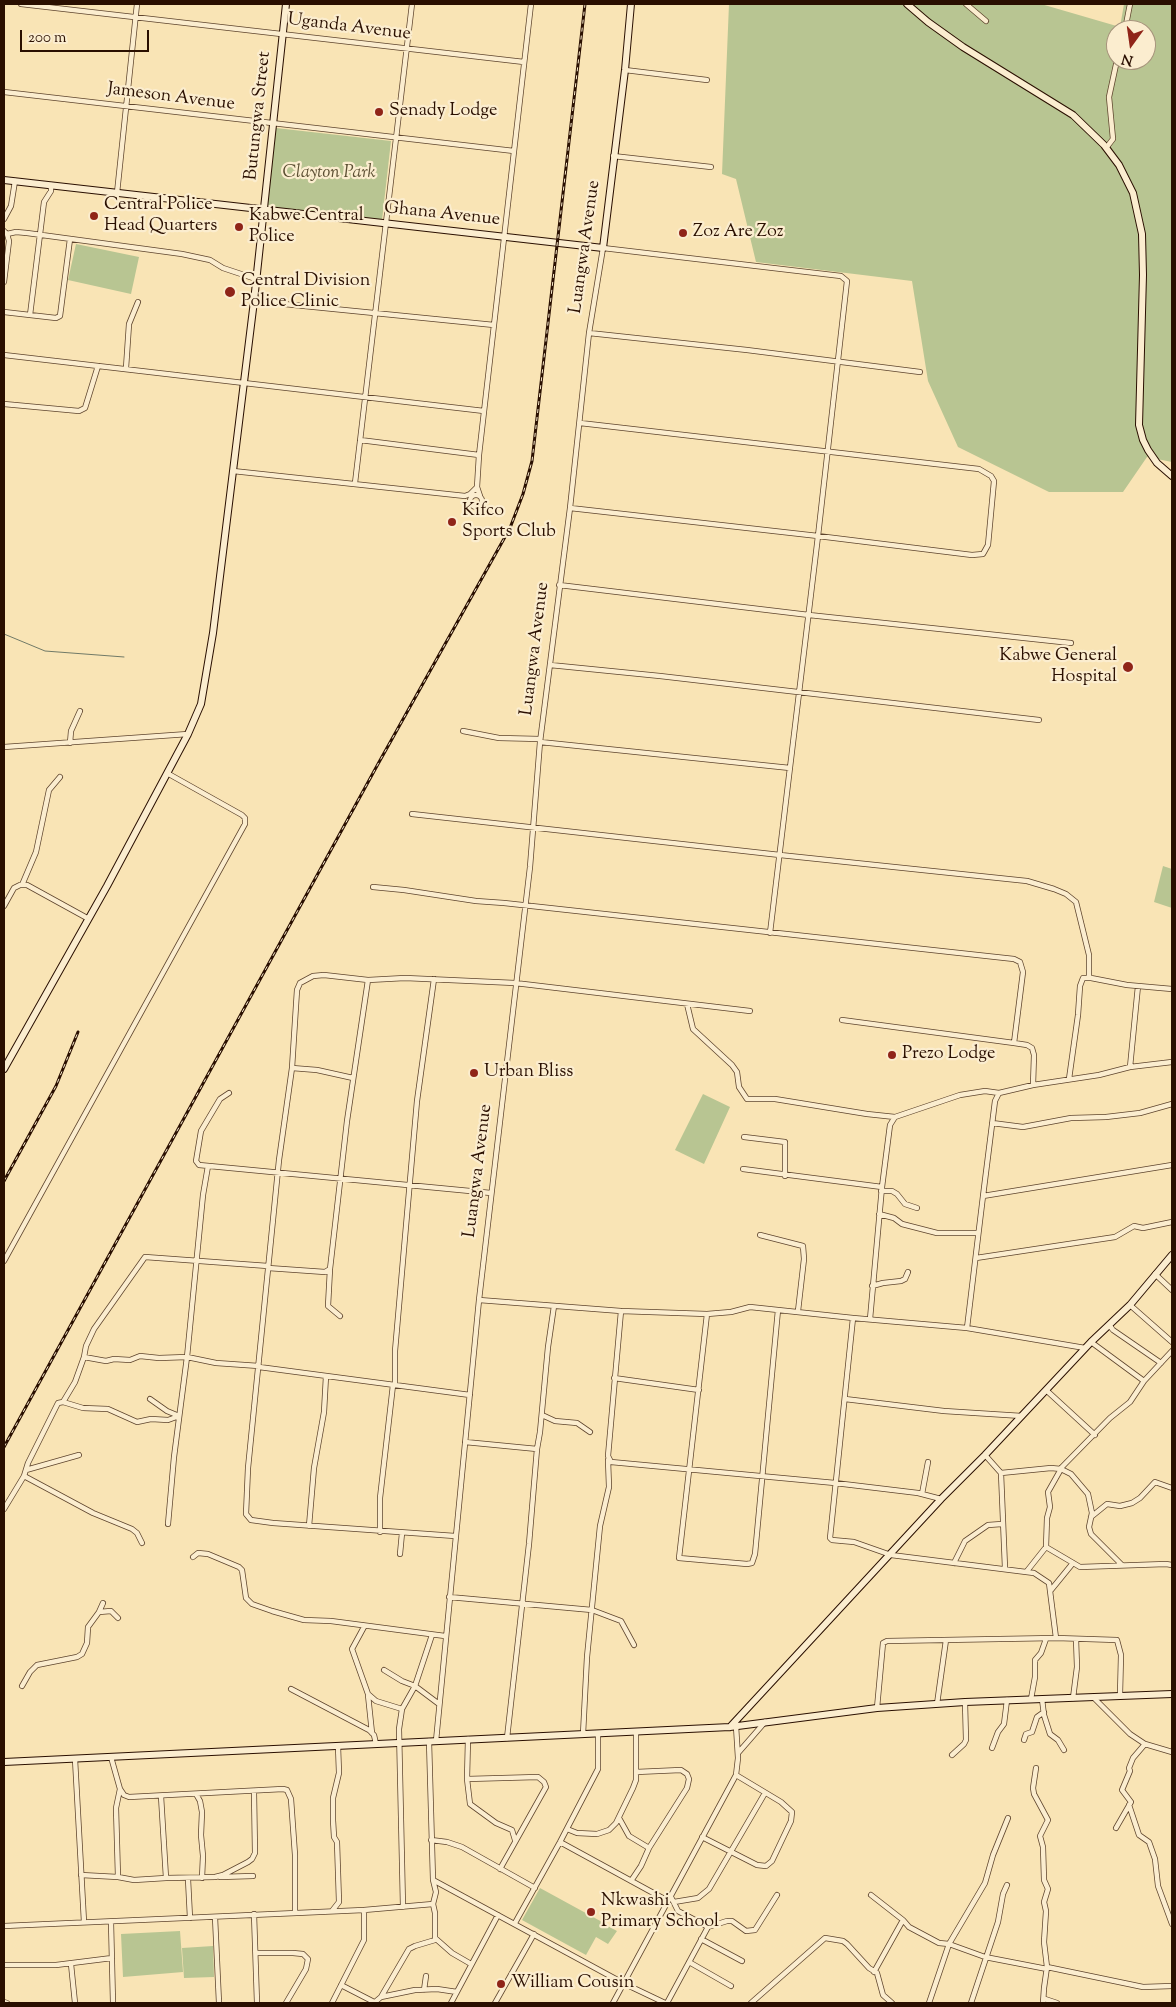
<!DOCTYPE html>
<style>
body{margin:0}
#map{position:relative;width:1176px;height:2007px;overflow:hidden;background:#f9e4b5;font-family:"Sorts Mill Goudy",serif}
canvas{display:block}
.frame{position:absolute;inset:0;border:5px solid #2a0f00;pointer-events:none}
.north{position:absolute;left:1106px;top:20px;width:50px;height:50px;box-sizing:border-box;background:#fbedcf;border:1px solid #a7947c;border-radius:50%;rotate:194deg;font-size:14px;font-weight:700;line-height:20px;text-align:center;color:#2a0f00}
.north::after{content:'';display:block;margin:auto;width:18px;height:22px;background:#8f2418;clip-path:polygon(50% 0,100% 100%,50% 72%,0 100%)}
.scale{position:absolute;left:20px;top:30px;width:129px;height:22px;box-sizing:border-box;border:2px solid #2a0f00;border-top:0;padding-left:6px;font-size:15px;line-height:18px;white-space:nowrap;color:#2a0f00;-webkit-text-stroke:4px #fbedcf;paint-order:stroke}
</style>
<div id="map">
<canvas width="1176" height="2007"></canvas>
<div class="frame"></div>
<div class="north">N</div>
<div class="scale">200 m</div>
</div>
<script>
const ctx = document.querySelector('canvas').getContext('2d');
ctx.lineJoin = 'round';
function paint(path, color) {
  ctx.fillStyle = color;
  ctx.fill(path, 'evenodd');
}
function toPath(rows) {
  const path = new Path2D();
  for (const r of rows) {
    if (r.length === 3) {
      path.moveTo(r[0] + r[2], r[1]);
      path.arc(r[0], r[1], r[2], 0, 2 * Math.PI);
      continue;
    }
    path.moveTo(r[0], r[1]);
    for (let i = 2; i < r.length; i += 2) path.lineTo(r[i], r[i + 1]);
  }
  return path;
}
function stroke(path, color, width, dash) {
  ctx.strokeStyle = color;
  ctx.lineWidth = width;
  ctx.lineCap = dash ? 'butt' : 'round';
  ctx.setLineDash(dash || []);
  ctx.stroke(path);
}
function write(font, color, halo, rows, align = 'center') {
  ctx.font = font + ' "Sorts Mill Goudy",serif';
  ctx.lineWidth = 4.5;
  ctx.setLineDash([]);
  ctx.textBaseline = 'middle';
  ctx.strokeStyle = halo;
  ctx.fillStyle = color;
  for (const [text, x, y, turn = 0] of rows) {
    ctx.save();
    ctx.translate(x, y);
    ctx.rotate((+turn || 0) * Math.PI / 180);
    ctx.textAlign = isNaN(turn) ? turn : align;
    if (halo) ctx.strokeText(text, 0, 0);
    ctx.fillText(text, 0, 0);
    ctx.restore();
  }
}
paint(toPath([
 [729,4,1041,4,1120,27,1124,4,1172,4,1172,462,1147,457,1123,492,1049,492,958,447,928,381,912,281,756,262,736,179,722,174],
 [1116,30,1146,30,1146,60,1116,60],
 [276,128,391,141,382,220,267,207],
 [76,244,139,257,131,294,68,280],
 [1163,866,1172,869,1172,908,1154,902],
 [703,1094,730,1107,704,1164,675,1150],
 [540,1888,604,1923,600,1929,604,1924,617,1931,608,1944,596,1937,586,1955,522,1920],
 [180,1931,183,1972,123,1977,121,1934],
 [213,1946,214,1977,184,1978,182,1948]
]), '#b8c592');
stroke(toPath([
 [4,634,45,651,124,657]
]), '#707967', 1);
const street = toPath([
 [21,4,524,62],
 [966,4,986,21],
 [1125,30,1130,4],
 [625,70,707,80],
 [4,92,514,151],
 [1106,148,1113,139,1109,97,1117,60],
 [613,156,711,167],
 [117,193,137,4],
 [4,219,11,206,15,181],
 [4,231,7,234,9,241,4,282],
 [7,234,16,232,27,233,182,254,210,260,223,268,256,279],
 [254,301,494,325],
 [4,312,56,318,60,316,70,239],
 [30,315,44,202,51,191,51,185],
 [589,333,747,350,920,372],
 [4,355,484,411],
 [126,368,129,324,138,302],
 [4,404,79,411,85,408,98,366],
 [360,440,479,455],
 [233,471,465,496,470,494,477,487],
 [355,483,412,4],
 [476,501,6],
 [480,496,477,487,479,455,531,4],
 [570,508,818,536,972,555,983,554,988,545,994,481,991,476,979,469,580,423],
 [559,585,809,615,1071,643],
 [550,665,660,676,1039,720],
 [463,731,499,738,540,739],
 [540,742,790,768],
 [70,743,71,731,80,711],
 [4,747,188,734],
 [412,814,780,855,1027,881,1054,889,1066,894,1076,902,1089,955,1089,978],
 [22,885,36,852,49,790,60,777],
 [373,887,404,890,476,901,504,903,1014,959,1020,962,1023,972,1014,1043,842,1020],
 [4,906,14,888,20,885,27,885,87,918],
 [687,1004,693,1029,732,1065,737,1072,739,1087,747,1099,775,1099,867,1114,895,1117],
 [1014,1043,1027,1045,1032,1048,1034,1055,1033,1085],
 [1130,1067,1138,986],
 [292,1068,317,1070,353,1078],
 [1069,1079,1078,1015,1080,986,1083,978,1091,978,1127,985,1172,989],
 [229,1093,220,1099,201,1131,196,1161,199,1165,491,1193],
 [992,1123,1023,1127,1071,1118,1106,1117,1140,1113,1172,1104],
 [744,1137,785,1142,785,1176],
 [743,1169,882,1187],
 [881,1191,892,1191,897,1194,905,1204,917,1208],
 [983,1196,995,1101,999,1093,1033,1085,1099,1075,1130,1067,1172,1062],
 [879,1214,894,1218,902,1224,937,1233,978,1233],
 [760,1235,803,1246,804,1259,798,1311],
 [976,1258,1115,1237,1134,1226,1143,1228,1172,1222],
 [4,1261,245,824,245,818,242,815,167,773],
 [268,1268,325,1272,330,1269,347,1121,368,980],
 [330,1269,328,1306,340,1316],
 [1155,1274,1172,1290],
 [872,1286,883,1283,901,1281,905,1279,908,1272],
 [479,1300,621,1311,707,1314,731,1312,750,1307,853,1318,967,1328,1085,1348],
 [1130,1305,1172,1342],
 [621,1311,608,1456,611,1462,835,1483,918,1493,941,1499],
 [707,1314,679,1558,747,1564,752,1563,755,1554,778,1310],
 [853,1318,830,1538,832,1540,854,1542,891,1555,1034,1573,1049,1583,1056,1638],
 [870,1319,882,1187,890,1125,895,1117,960,1095,985,1091,999,1093],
 [1109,1325,1113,1330,1161,1363],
 [967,1328,983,1196,1172,1165],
 [1091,1342,1144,1381],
 [84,1357,86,1346,94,1329,145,1257,268,1266],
 [259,1367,470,1395],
 [614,1378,699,1390],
 [395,1385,395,1351,417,1101,434,979],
 [1046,1390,1095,1435],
 [845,1399,944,1411,1022,1416],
 [63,1402,75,1382,84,1357,106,1361,114,1359,130,1360,140,1356,159,1358,187,1357,216,1363,259,1366],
 [542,1415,555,1421,577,1423,590,1432],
 [465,1442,537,1449],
 [985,1455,1001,1473,1005,1568],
 [1060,1469,1110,1418,1130,1402,1144,1381,1172,1351],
 [26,1470,79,1455],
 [1001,1473,1051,1468,1061,1469,1071,1474,1088,1494,1092,1513,1089,1527,1091,1534,1122,1565],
 [24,1476,93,1513,132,1529,137,1533,142,1543],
 [922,1494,928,1462],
 [4,1509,24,1476,28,1463,58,1403,63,1402,83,1408,108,1409,137,1422,151,1419,168,1420,179,1416,167,1411,150,1399],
 [1091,1517,1107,1504,1120,1506,1132,1503,1140,1498,1155,1482,1172,1488],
 [168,1524,174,1457,187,1357,203,1195,208,1166],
 [309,1526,314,1468,324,1412,326,1376],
 [380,1532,380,1498,393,1385],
 [455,1536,273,1523,251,1520,246,1514,248,1468,279,1160,292,1068,297,990,300,983,313,976,324,975,368,980,405,978,515,983,750,1011],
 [1046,1547,1047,1518,1050,1507,1048,1492,1061,1469],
 [400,1554,402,1533],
 [193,1557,198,1553,208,1554,239,1567,242,1570,246,1598,252,1604,272,1611,304,1620,331,1621,445,1636],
 [954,1563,965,1541,988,1525,1002,1524],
 [1027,1571,1046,1547,1080,1567,1166,1564,1172,1565],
 [1051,1590,1073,1563],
 [449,1597,592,1610,621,1621,634,1645],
 [99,1612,103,1603],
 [364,1627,352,1649,368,1694,376,1701,402,1709],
 [384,1670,402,1681,415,1686,439,1704],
 [22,1686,30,1672,37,1665,77,1657,82,1654,87,1643,88,1627,99,1612,111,1611,118,1618],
 [291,1689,369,1730,374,1735,376,1744],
 [368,1695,372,1733],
 [1093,1697,1130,1734,1145,1744,1172,1752],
 [1073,1698,1077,1667,1076,1639],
 [1031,1699,1035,1677,1035,1660,1041,1653,1046,1639],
 [1042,1699,1044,1715,1050,1734,1058,1740,1064,1750],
 [937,1704,946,1640],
 [877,1708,883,1643,887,1641,1056,1638,1117,1640,1121,1655,1120,1695],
 [583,1734,587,1657,600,1526,609,1487,608,1460],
 [507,1738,529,1544,537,1449,540,1432,548,1347,554,1306],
 [468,1739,467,1779,470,1804,496,1823,512,1830,515,1840],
 [1024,1740,1026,1734,1032,1732,1037,1717,1044,1712],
 [429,1741,433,1880,623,1983,665,2003],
 [436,1741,479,1300,530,867,540,742,570,508,589,333,603,248,841,276,847,281,818,536,770,933],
 [992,1748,998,1732,1004,1724,1007,1700],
 [738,1753,765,1722],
 [952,1755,964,1744,966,1740,965,1702],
 [111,1757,120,1789,124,1795,129,1797,283,1789,287,1790,291,1799,295,1855,295,1912],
 [75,1759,84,1922],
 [1036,1768,1033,1788,1034,1794,1048,1820,1040,1836,1043,1847,1044,1880,1048,1889,1044,1902,1046,1911,1044,1942,1047,1967,1044,1988,1043,2003],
 [467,1779,538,1777,544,1782,546,1787,500,1869],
 [196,1794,200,1801,202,1812,201,1835,203,1856,202,1878],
 [161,1796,166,1878],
 [1129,1805,1139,1835,1149,1842,1155,1859,1158,1886,1172,1924],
 [619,1818,629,1836,649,1848],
 [1116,1828,1131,1802,1122,1790,1130,1771,1129,1768,1133,1758,1145,1744],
 [567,1829,577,1833,597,1834,609,1830,616,1823,633,1788,636,1780,636,1732],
 [702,1837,757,1865,766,1866,772,1861,791,1821,792,1812,781,1802,736,1775],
 [431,1840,447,1842,462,1847,535,1888],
 [560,1842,668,1901],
 [81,1875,118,1877,134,1880,166,1878,215,1877,223,1875,248,1862,252,1859,255,1853,254,1792],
 [118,1877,116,1808,120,1789],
 [220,1877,253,1876],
 [188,1879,190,1918],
 [631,1881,641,1866,649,1848,687,1788,689,1779,687,1774,681,1770,636,1772],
 [871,1895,903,1920,909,1927,939,1943,949,1944,985,1883,993,1855,1008,1818],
 [674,1902,698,1898,709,1889,765,1793],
 [403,1907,399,1729,402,1709,415,1686,432,1635],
 [332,1911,339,1902,337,1842,334,1837,333,1820,333,1798,339,1773,338,1746],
 [254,1914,257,2003],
 [215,1917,219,2003],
 [111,1922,113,2003],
 [515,1923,560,1842,598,1769,598,1734],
 [4,1926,364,1910,433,1904],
 [708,1927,727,1921,732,1921,746,1931,755,1930,777,1895],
 [435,1938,452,1953,471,1964],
 [701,1939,742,1961],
 [256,1953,293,1953,303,1954,308,1959,306,1969,286,2003],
 [689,1962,731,1986],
 [71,1964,75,2003],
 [4,1965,56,1965,112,1958],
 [1047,1967,1143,1987,1172,1986],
 [874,1972,903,1920],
 [341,1985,376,2003],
 [424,1990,426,1976],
 [381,1997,409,1949,415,1946,435,1940,435,1913,433,1904,436,1892,433,1880],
 [1045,1999,1057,2003],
 [4,2002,7,2003],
 [375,2002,381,1997,415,1990,437,1989,457,1992],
 [332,2003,364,1940,364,1910],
 [451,2003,498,1915],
 [495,2003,534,1934],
 [613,2003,736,1775,738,1758,736,1726],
 [667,2003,708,1927,678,1911,670,1895],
 [751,2003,825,1938,843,1941,847,1944,869,1968,877,1973,883,1995,892,2003],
 [929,2003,949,1944,985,1957,1047,1969],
 [971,2003,998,1922,1003,1894,1007,1885]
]);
const secondary = toPath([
 [907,4,928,22,963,47,1073,115,1104,145,1119,165,1133,193,1142,234,1143,275,1139,425,1143,440,1148,450,1157,463,1172,476],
 [4,180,603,248,625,70,631,4],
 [4,1069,107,886,188,734,201,704,213,633,254,301,286,4],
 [730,1727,941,1499,985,1455,1091,1342,1130,1305,1172,1255],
 [4,1762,730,1727,877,1708,965,1702,1172,1694]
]);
stroke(street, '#5e442d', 6);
stroke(secondary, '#2a0f00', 8);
stroke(street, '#fbedcf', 4.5);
stroke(secondary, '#fbedcf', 6);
const rail = toPath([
 [4,1181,56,1086,78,1032],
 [4,1447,378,764,510,528,523,494,532,461,585,4]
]);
stroke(rail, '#2a0f00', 3);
stroke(rail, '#fbedcf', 1, [4]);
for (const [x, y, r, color] of [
 [379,112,5,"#8f2418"],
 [94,216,5,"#8f2418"],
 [239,227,5,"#8f2418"],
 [683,233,5,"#8f2418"],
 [230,292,6,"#8f2418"],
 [452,522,5,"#8f2418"],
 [1128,667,6,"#8f2418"],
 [892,1055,5,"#8f2418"],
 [474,1073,5,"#8f2418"],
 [591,1912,5,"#8f2418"],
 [501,1984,5,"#8f2418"]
]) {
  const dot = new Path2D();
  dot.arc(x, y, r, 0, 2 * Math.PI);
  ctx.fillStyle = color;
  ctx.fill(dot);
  stroke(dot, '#fbedcf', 2);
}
write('18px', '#2a0f00', '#fbedcf', [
 ["Uganda Avenue",349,28,7],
 ["Jameson Avenue",171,98,7],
 ["Butungwa Street",259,116,-84],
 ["Ghana Avenue",442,215,6],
 ["Luangwa Avenue",586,247,-82],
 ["Luangwa Avenue",536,649,-83],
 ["Luangwa Avenue",479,1171,-83]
]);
write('18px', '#2a0f00', '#fbedcf', [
 ["Senady Lodge",389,112],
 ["Central Police",104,206],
 ["Head Quarters",104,227],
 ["Kabwe Central",249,217],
 ["Police",249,238],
 ["Zoz Are Zoz",693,233],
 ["Central Division",241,282],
 ["Police Clinic",241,303],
 ["Kifco",462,512],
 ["Sports Club",462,533],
 ["Kabwe General",1117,657,"right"],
 ["Hospital",1117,678,"right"],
 ["Prezo Lodge",902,1055],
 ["Urban Bliss",484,1073],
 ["Nkwashi",601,1902],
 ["Primary School",601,1923],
 ["William Cousin",511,1984]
], 'left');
write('italic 18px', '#5c4f33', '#fbedcf', [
 ["Clayton Park",329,174]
]);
</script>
